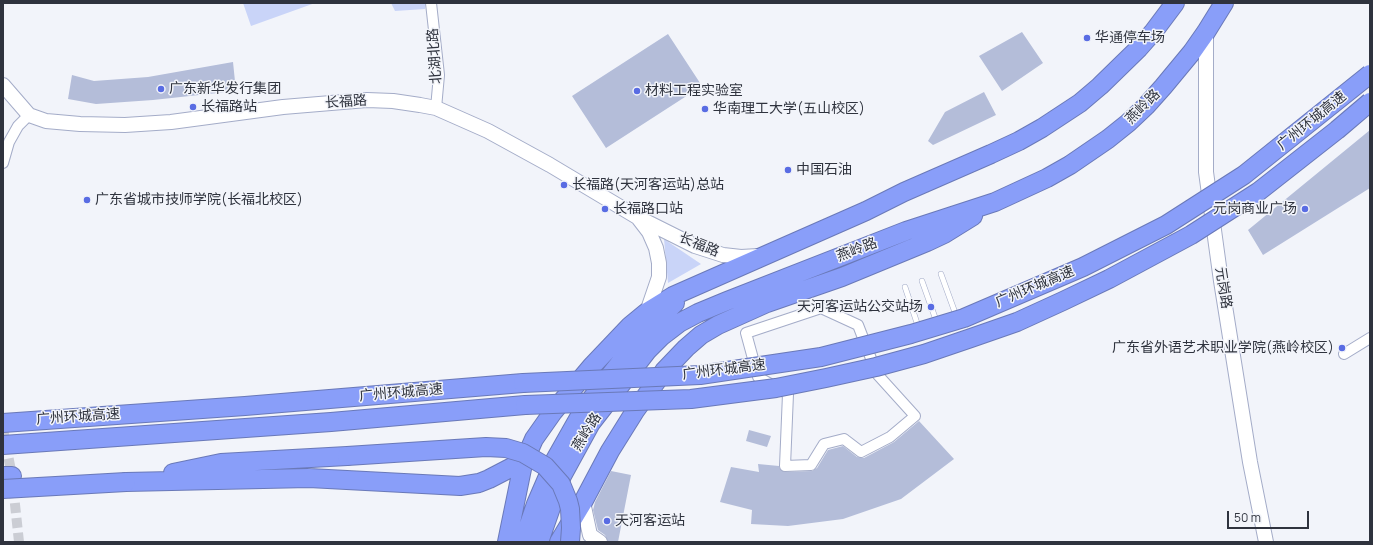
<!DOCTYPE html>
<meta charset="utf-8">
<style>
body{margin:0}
#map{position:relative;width:1373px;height:545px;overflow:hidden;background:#f2f4fa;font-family:Manrope,sans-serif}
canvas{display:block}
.frame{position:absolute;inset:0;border:4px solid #2f333e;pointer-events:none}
.scale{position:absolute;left:1227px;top:511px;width:82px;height:18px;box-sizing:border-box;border:2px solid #2f333e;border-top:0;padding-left:5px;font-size:12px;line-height:14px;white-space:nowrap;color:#2f333e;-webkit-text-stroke:3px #f2f4fa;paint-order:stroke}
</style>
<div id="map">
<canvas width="1373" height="545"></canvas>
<div class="frame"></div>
<div class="scale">50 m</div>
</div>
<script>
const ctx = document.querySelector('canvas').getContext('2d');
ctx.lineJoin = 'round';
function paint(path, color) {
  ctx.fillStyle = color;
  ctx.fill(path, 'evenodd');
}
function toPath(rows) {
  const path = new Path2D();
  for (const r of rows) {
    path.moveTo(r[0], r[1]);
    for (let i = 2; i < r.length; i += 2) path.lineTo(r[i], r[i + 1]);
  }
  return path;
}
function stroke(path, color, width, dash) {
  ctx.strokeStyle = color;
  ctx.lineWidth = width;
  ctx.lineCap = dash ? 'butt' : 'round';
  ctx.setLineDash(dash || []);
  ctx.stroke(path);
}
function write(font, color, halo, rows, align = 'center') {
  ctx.font = font + ' Manrope,"Noto Sans SC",sans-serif';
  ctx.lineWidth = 3;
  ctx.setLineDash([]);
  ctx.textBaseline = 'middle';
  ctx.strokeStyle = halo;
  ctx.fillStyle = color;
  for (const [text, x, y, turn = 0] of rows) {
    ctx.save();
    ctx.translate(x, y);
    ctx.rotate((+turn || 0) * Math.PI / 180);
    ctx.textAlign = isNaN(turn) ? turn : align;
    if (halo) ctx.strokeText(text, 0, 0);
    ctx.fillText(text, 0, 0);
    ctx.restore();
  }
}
paint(toPath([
 [243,3,315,3,251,26],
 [391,3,425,3,425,9,395,11],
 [664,239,701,264,668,283]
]), '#c9d4f8');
paint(toPath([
 [1022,32,1043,63,1002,91,979,56],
 [668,34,702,86,606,148,572,96],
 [233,62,236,91,153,100,96,104,68,99,72,75,94,81,148,77],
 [984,92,996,115,933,145,928,141,945,112],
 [1370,130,1370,188,1263,255,1248,230],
 [919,421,954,459,901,499,843,519,788,526,751,524,752,510,720,502,731,467,759,472,758,464,779,466,780,469,785,472,812,471,817,468,828,450,843,446,857,457,864,458,894,442],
 [749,430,771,436,767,447,746,441],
 [611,471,631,475,618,542,608,542,605,535,598,530,593,510,595,502]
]), '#b4bdd9');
stroke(toPath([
 [3,429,12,476,19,542]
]), '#cbcdd4', 10, [10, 5]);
const lane = toPath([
 [941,274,957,318],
 [922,281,937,323],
 [905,287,919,329]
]);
const street = toPath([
 [431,3,439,75,436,108],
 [3,163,9,142,18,126,29,115],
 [821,308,858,325,877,374,915,416,890,437,861,452,844,439,824,444,811,465,785,466,788,394,758,377,746,333,821,308],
 [1344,354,1370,338]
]);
const secondary = toPath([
 [1206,32,1206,172,1221,281,1250,462,1266,542],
 [3,85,29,115,46,121,80,124,125,125,171,122,283,107,367,100,393,101,420,105,436,108,488,131,550,165,637,217,695,246,723,255,741,257,758,256],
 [639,219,649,232,656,248,659,263,659,277,647,312],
 [583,502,590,535,600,542]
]);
const highway = toPath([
 [3,423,245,406,523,383],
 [3,445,331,422,525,405],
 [173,473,221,463,347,456],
 [3,476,12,476],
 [126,482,309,478,460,486,479,483,489,479,516,465,525,457],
 [507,542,523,464,534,439,553,412,591,367,630,326,647,312,673,296,866,211,904,192,991,154,1019,141,1042,128,1080,103,1100,86,1139,48,1154,31,1175,3],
 [523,542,536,504,555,460,585,407,641,336,675,303],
 [539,542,562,476,591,423,647,351,662,336,679,323,698,313,727,301,906,231,995,202,1047,178,1070,165,1108,139,1128,123,1146,106,1163,87,1192,52,1206,32,1224,3],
 [559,542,583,502,610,451,635,411,664,371,686,348,701,335,718,325,767,303,842,277,927,242,944,234,973,216]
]);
stroke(lane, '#a4acc8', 6);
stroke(street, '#a4acc8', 12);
stroke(secondary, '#a4acc8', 16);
stroke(highway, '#6a79b8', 20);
stroke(lane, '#fff', 5);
stroke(street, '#fff', 10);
stroke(secondary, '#fff', 14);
stroke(highway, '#899ef9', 18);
const highwayBridge = toPath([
 [523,383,700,375,821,357,911,334,964,318,1083,267,1166,225,1244,175,1370,74],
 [525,405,691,399,776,388,826,378,876,367,924,354,971,338,1017,322,1063,301,1109,279,1191,235,1258,192,1337,130,1370,102],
 [347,456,486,447,506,448,523,453,545,466,561,484,568,501,570,509,571,528,570,542],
 [3,489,126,482]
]);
stroke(highwayBridge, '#6a79b8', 20, []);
stroke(highwayBridge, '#899ef9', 18);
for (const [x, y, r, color] of [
 [1087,38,4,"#596ce3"],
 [161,89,4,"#596ce3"],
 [637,91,4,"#596ce3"],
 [193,107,4,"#596ce3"],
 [705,109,4,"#596ce3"],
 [788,170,4,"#596ce3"],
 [564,185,4,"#596ce3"],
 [87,200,4,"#596ce3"],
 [605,209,4,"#596ce3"],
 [1305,209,4,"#596ce3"],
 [931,307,4,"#596ce3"],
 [1342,348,4,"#596ce3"],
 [607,521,4,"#596ce3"]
]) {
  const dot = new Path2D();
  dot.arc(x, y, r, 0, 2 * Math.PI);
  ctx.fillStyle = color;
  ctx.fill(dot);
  stroke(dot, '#f2f4fa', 1.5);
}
write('14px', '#2f333e', '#f2f4fa', [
 ["华通停车场",1095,38],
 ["广东新华发行集团",169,89],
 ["材料工程实验室",645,91],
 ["长福路站",201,107],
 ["华南理工大学(五山校区)",713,109],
 ["中国石油",796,170],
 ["长福路(天河客运站)总站",572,185],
 ["广东省城市技师学院(长福北校区)",95,200],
 ["长福路口站",613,209],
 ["元岗商业广场",1297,209,"right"],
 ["天河客运站公交站场",923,307,"right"],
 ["广东省外语艺术职业学院(燕岭校区)",1334,348,"right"],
 ["天河客运站",615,521]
], 'left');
write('14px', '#2f333e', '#f2f4fa', [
 ["北湖北路",435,56,-94],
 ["长福路",346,102,-4],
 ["燕岭路",1143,107,-45],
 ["广州环城高速",1312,121,-39],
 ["长福路",699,245,22],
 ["燕岭路",857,250,-21],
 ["广州环城高速",1035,287,-23],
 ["元岗路",1223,288,81],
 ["广州环城高速",724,370,-7],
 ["广州环城高速",401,393,-5],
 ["广州环城高速",78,417,-4],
 ["燕岭路",587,432,-58]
]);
</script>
